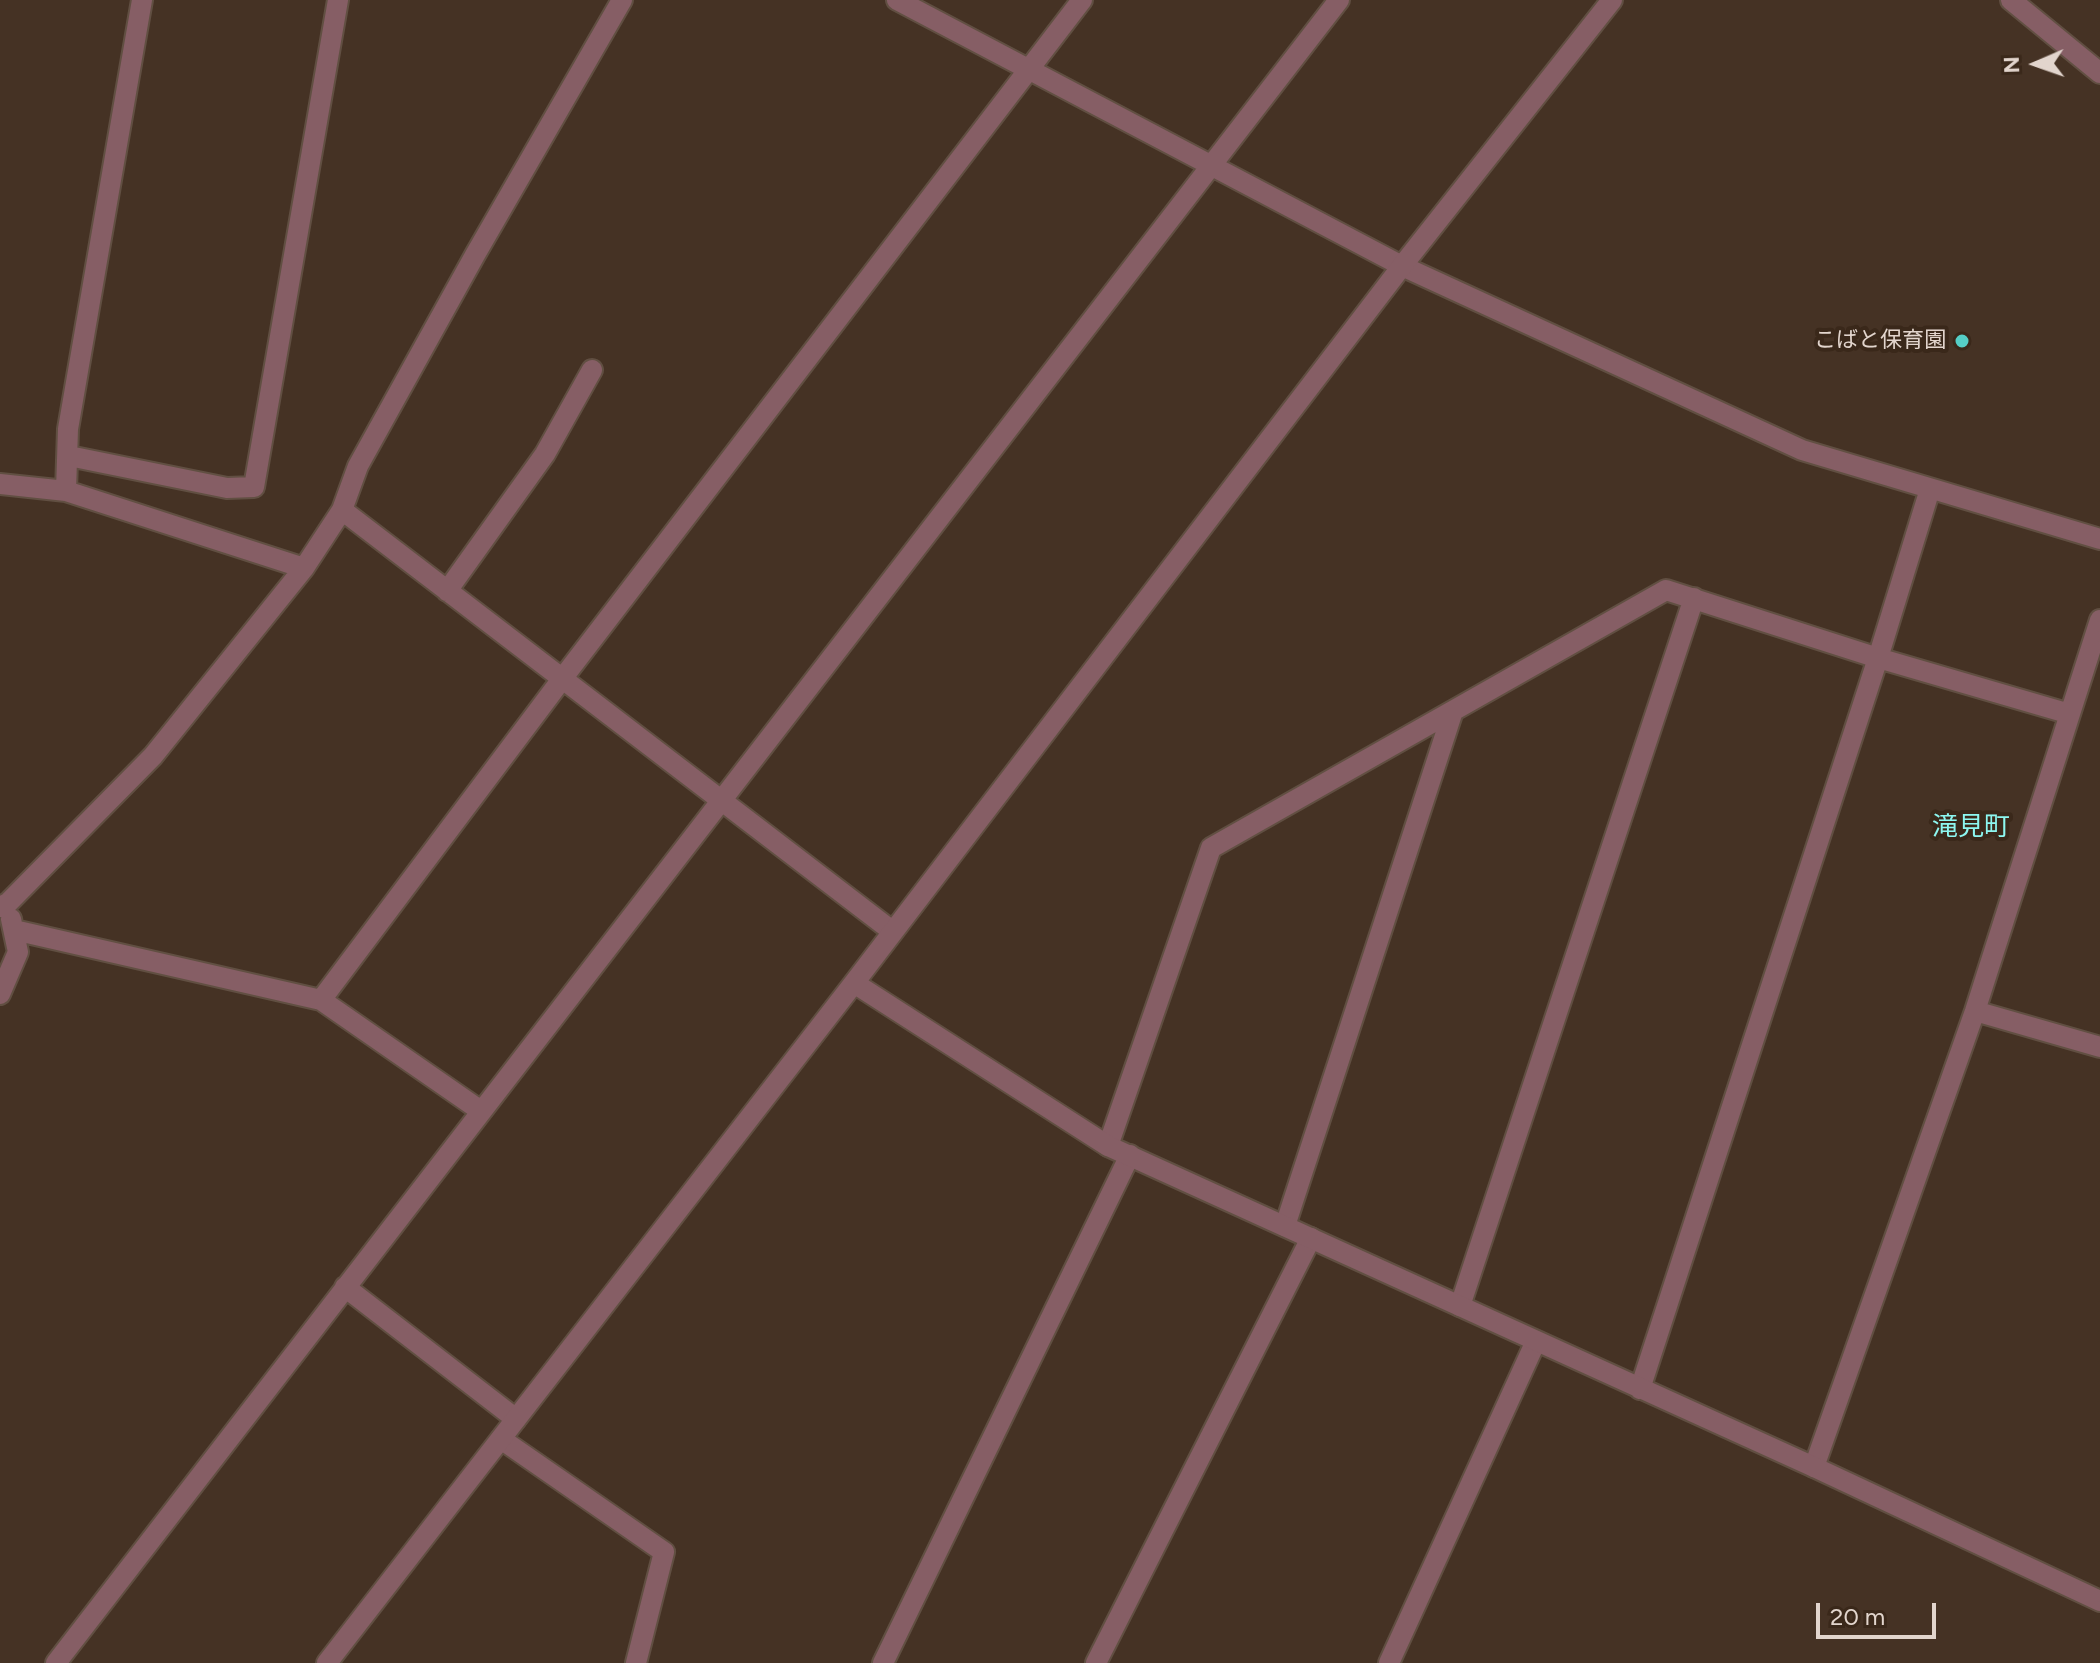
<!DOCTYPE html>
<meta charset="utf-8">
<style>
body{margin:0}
#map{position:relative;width:2100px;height:1663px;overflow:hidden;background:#453224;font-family:Figtree,sans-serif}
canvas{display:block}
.north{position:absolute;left:1996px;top:24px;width:80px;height:80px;-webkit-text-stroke:6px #3a281a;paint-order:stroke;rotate:268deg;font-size:22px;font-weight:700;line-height:32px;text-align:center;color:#e2d5cd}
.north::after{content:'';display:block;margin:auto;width:28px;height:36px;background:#e2d5cd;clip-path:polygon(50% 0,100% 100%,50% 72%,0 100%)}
.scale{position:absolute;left:1816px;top:1603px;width:120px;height:36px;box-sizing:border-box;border:4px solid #e2d5cd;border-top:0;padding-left:10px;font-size:24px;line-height:28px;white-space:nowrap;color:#e2d5cd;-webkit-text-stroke:6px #3a281a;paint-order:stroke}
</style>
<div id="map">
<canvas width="2100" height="1663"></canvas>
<div class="north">N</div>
<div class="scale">20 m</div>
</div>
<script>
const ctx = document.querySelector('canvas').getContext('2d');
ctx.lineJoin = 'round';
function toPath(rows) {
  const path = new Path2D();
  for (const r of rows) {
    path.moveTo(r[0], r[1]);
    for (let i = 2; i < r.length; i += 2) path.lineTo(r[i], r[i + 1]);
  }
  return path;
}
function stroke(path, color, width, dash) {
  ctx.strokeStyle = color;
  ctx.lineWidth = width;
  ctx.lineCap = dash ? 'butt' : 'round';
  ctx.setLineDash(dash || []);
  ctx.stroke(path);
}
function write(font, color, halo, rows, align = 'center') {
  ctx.font = font + ' Figtree,"Noto Sans JP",sans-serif';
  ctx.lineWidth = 8;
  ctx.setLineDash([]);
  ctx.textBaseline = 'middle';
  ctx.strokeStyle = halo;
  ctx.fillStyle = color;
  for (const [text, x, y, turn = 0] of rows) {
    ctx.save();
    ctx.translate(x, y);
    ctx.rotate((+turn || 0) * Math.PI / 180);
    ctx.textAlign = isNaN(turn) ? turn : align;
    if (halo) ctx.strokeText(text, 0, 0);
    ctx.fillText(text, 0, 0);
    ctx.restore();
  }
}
const minor = toPath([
 [897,0,1402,266,1802,450,2100,539],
 [2011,0,2100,73],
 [69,456,227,488,254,487,338,0],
 [0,484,66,491,304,568],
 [66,491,68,429,142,0],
 [342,510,892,931],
 [447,591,545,454,592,370],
 [0,907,8,903,153,756,304,568,342,510,358,466,475,255,622,0],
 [14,930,321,1000,481,1111],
 [0,994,18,952,11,919],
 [321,1000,562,679,1082,0],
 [1975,1011,2100,1047],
 [1108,1146,1211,848,1666,590,1878,658,2070,714],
 [1285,1226,1453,711],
 [345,1287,516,1419],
 [1460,1306,1694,598],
 [1640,1389,1878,658,1930,489],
 [501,1439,664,1552,636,1663],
 [1814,1467,1975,1011,2100,620],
 [56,1663,1339,0],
 [883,1663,1130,1155],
 [1096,1663,1311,1238],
 [1389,1663,1536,1341]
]);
const tertiary = toPath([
 [854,983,1108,1146,1814,1467,2100,1601],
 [327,1663,854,983,1402,266,1612,0]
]);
stroke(minor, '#614f42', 24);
stroke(tertiary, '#614f42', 24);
stroke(minor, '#865e65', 20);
stroke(tertiary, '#865e65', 20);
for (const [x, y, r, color] of [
 [1962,341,8,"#55cec6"]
]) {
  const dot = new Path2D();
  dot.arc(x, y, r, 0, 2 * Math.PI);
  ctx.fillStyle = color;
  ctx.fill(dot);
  stroke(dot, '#3a281a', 3);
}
write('22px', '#e2d5cd', '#3a281a', [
 ["こばと保育園",1946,341]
], 'right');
write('26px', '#8df7f0', '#3a281a', [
 ["滝見町",1971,827]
]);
</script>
